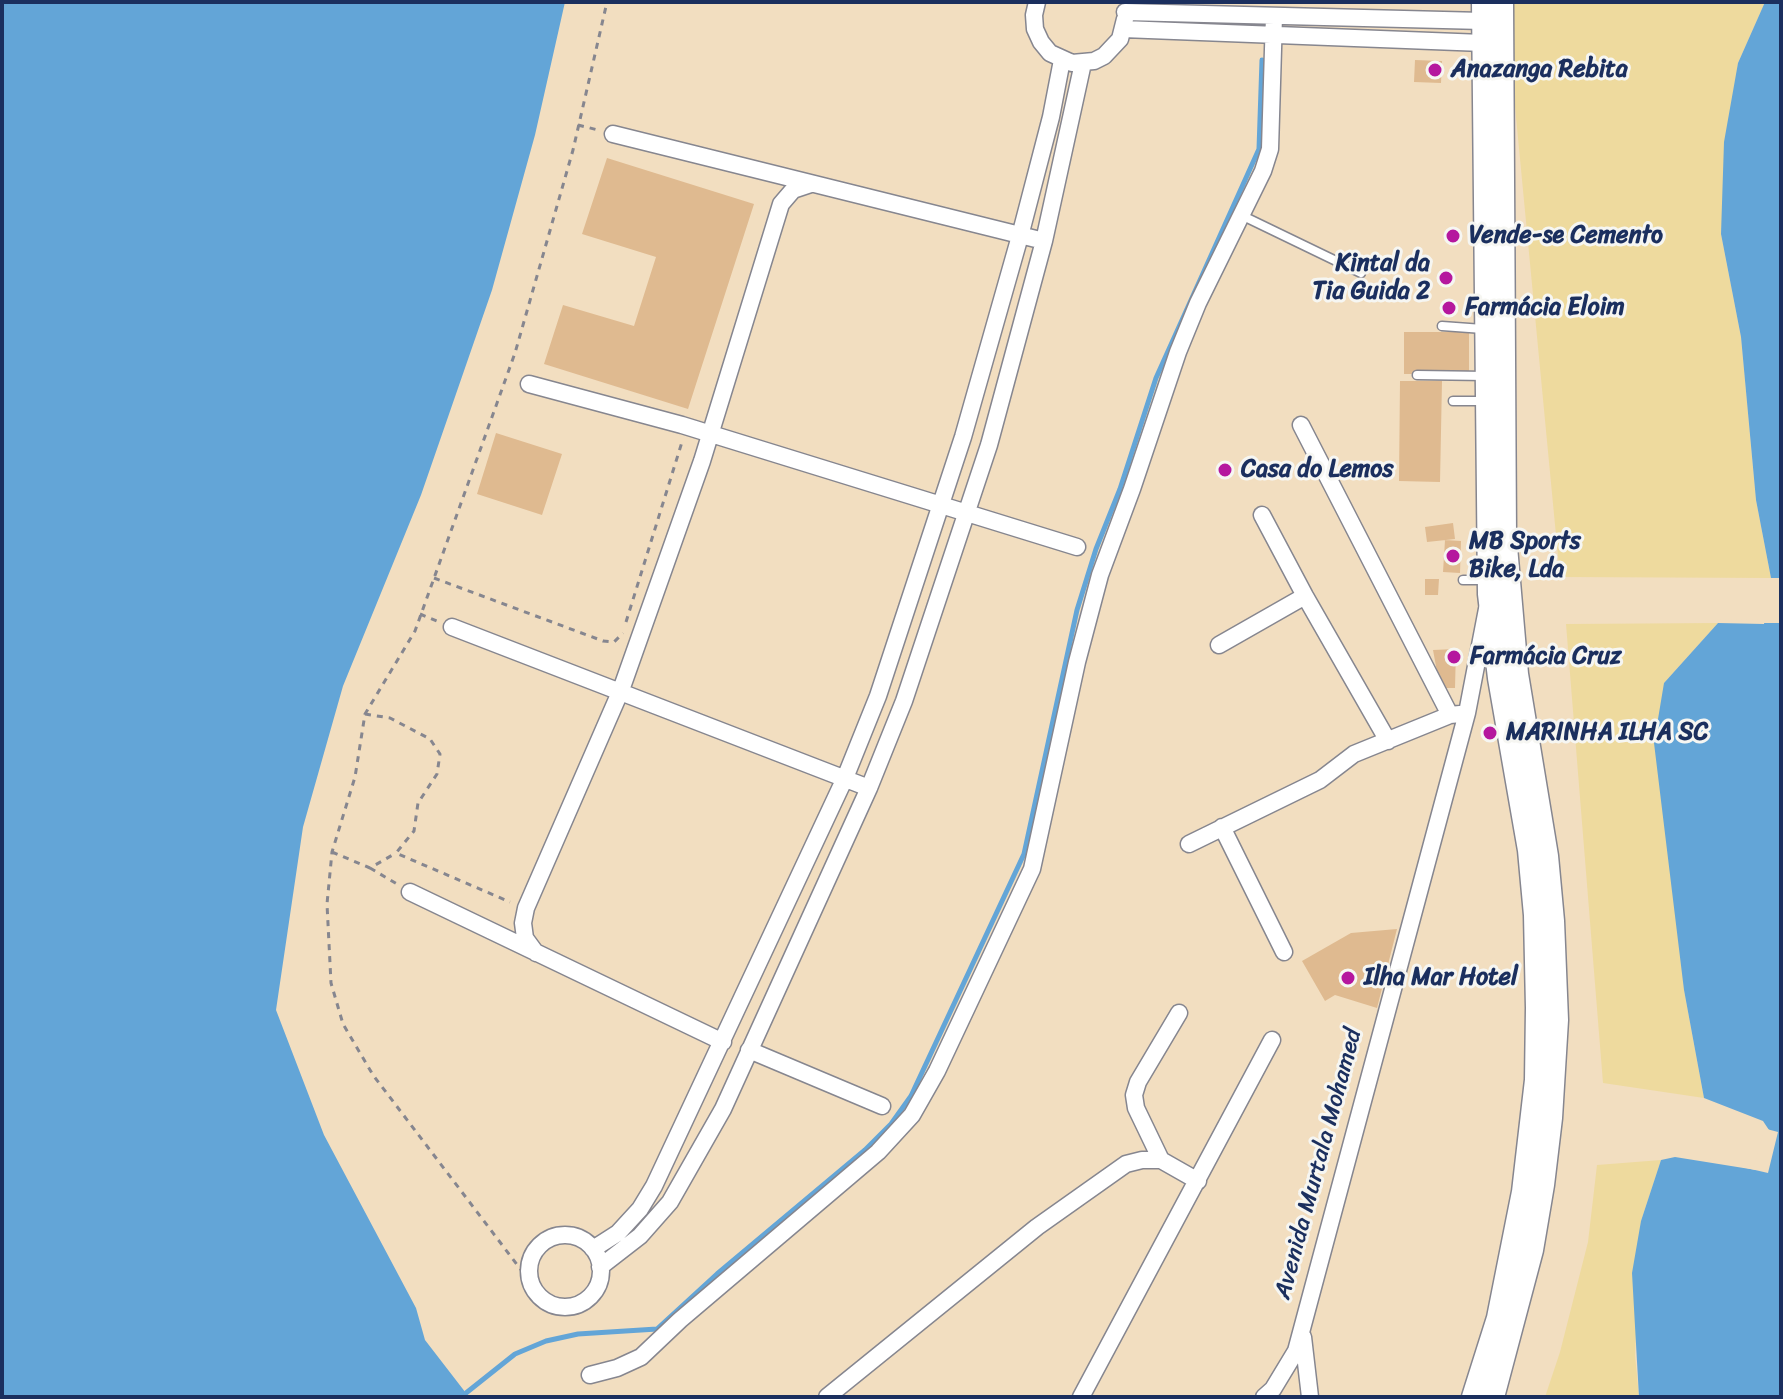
<!DOCTYPE html>
<meta charset="utf-8">
<style>
body{margin:0}
#map{position:relative;width:1783px;height:1399px;overflow:hidden;background:#f2dec0;font-family:Sriracha,sans-serif}
canvas{display:block}
.frame{position:absolute;inset:0;border:4px solid #1b2f5e;pointer-events:none}
</style>
<div id="map">
<canvas width="1783" height="1399"></canvas>
<div class="frame"></div>
</div>
<script>
const ctx = document.querySelector('canvas').getContext('2d');
ctx.lineJoin = 'round';
function paint(path, color) {
  ctx.fillStyle = color;
  ctx.fill(path, 'evenodd');
}
function toPath(rows) {
  const path = new Path2D();
  for (const r of rows) {
    if (r.length === 3) {
      path.moveTo(r[0] + r[2], r[1]);
      path.arc(r[0], r[1], r[2], 0, 2 * Math.PI);
      continue;
    }
    path.moveTo(r[0], r[1]);
    for (let i = 2; i < r.length; i += 2) path.lineTo(r[i], r[i + 1]);
  }
  return path;
}
function stroke(path, color, width, dash) {
  ctx.strokeStyle = color;
  ctx.lineWidth = width;
  ctx.lineCap = dash ? 'butt' : 'round';
  ctx.setLineDash(dash || []);
  ctx.stroke(path);
}
function write(font, color, halo, rows, align = 'center') {
  ctx.font = font + ' Sriracha,sans-serif';
  ctx.lineWidth = 6;
  ctx.setLineDash([]);
  ctx.textBaseline = 'middle';
  ctx.strokeStyle = halo;
  ctx.fillStyle = color;
  for (const [text, x, y, turn = 0] of rows) {
    ctx.save();
    ctx.translate(x, y);
    ctx.rotate((+turn || 0) * Math.PI / 180);
    ctx.textAlign = isNaN(turn) ? turn : align;
    if (halo) ctx.strokeText(text, 0, 0);
    ctx.fillText(text, 0, 0);
    ctx.restore();
  }
}
paint(toPath([
 [1505,2,1765,2,1738,63,1721,234,1741,337,1756,500,1771,578,1560,577],
 [1718,623,1664,683,1684,990,1704,1098,1603,1083,1566,624],
 [1661,1160,1641,1221,1635,1355,1639,1397,1545,1397,1560,1352,1588,1242,1597,1165]
]), '#eeda9e');
paint(toPath([
 [2,2,565,2,535,135,492,290,421,495,343,686,303,827,276,1010,324,1135,416,1308,425,1340,469,1397,2,1397],
 [1765,2,1781,2,1781,1397,1639,1397,1632,1273,1641,1221,1661,1160,1675,1157,1756,1170,1769,1130,1763,1121,1704,1098,1684,990,1654,743,1664,683,1718,623,1764,624,1771,578,1756,500,1741,337,1721,234,1724,142,1738,63]
]), '#63a5d7');
paint(toPath([
 [1767,578,1781,578,1781,623,1713,623,1718,619,1760,620],
 [1763,1128,1778,1132,1768,1173,1699,1157,1754,1166,1764,1130]
]), '#f2dec0');
stroke(toPath([
 [466,1393,515,1354,546,1341,578,1334,657,1329,717,1274,865,1150,891,1124,911,1096,1024,854,1077,610,1096,549,1120,489,1156,378,1259,149,1262,60]
]), '#63a5d7', 5);
paint(toPath([
 [1415,60,1442,61,1441,83,1414,82],
 [607,158,754,204,688,409,544,364,563,305,634,326,656,257,582,234],
 [1404,332,1469,332,1469,374,1404,374],
 [1400,381,1442,381,1440,482,1399,481],
 [496,433,562,454,542,515,477,494],
 [1453,523,1455,539,1427,542,1425,527],
 [1445,540,1461,541,1460,573,1443,572],
 [1425,579,1439,579,1438,595,1425,595],
 [1456,649,1455,688,1440,688,1433,650],
 [1397,929,1377,1008,1335,995,1325,1001,1302,961,1351,933]
]), '#dfba90');
const service = toPath([
 [1243,216,1361,273],
 [1442,326,1483,329],
 [1417,375,1486,376],
 [1453,401,1484,401],
 [1463,580,1488,580]
]);
const minor = toPath([
 [1037,2,1034,15,1035,29,1041,42,1050,53,1072,63,1094,61,1104,56,1120,39,1125,19],
 [1125,12,1483,21],
 [1123,29,1483,43],
 [613,134,1044,241],
 [529,384,682,425,1077,547],
 [1301,425,1450,715],
 [1262,515,1305,596,1388,741],
 [452,627,869,788],
 [1219,645,1305,596],
 [1222,827,1284,952],
 [1189,844,1320,780,1354,754,1450,715,1460,714],
 [410,892,723,1042],
 [536,953,525,938,523,923,526,908,621,690,702,461,781,204,793,190,811,184],
 [749,1050,882,1106],
 [1161,1160,1136,1108,1134,1095,1138,1082,1179,1013],
 [565,1271,36],
 [593,1249,618,1233,640,1209,654,1186,845,778,878,696,963,437,1020,236,1051,117,1062,60],
 [600,1267,640,1236,670,1202,723,1109,869,788,904,701,989,445,1044,241,1083,63],
 [1303,1337,1310,1397],
 [590,1375,617,1368,641,1357,680,1320,878,1152,912,1115,937,1071,1032,869,1077,662,1100,575,1132,489,1178,352,1198,303,1263,171,1270,149,1274,16],
 [827,1397,1037,1227,1126,1164,1142,1160,1161,1160,1198,1181],
 [1081,1397,1272,1040],
 [1264,1397,1273,1389,1296,1351,1467,713,1487,609]
]);
const tertiary = toPath([
 [1473,1397,1498,1318,1523,1192,1536,1080,1537,1008,1535,915,1529,850,1499,678,1489,594,1483,2],
 [1493,1397,1532,1250,1543,1185,1551,1118,1557,1020,1553,921,1547,856,1517,674,1505,535,1502,2]
]);
stroke(service, '#86868f', 11);
stroke(minor, '#86868f', 19);
stroke(tertiary, '#86868f', 25);
stroke(toPath([
 [578,125,598,130],
 [434,578,603,641,614,642,623,633],
 [420,614,439,622],
 [626,622,682,442],
 [365,714,390,718,430,739,440,754,437,774,418,803,414,831,396,853,510,902],
 [332,852,370,868,396,853],
 [370,868,397,884],
 [531,1283,373,1075,343,1024,331,983,327,904,332,852,355,777,365,714,415,631,515,353,573,150,607,2]
]), '#86868f', 3, [6, 6]);
stroke(service, '#fff', 8);
stroke(minor, '#fff', 16);
stroke(tertiary, '#fff', 22);
for (const [x, y, r, color] of [
 [1435,70,8,"#b5179e"],
 [1453,236,8,"#b5179e"],
 [1446,278,8,"#b5179e"],
 [1449,308,8,"#b5179e"],
 [1225,470,8,"#b5179e"],
 [1453,556,8,"#b5179e"],
 [1454,657,8,"#b5179e"],
 [1490,733,8,"#b5179e"],
 [1348,978,8,"#b5179e"]
]) {
  const dot = new Path2D();
  dot.arc(x, y, r, 0, 2 * Math.PI);
  ctx.fillStyle = color;
  ctx.fill(dot);
  stroke(dot, '#f6f6f2', 3);
}
write('bold 24px', '#1b2f5e', '#f6f6f2', [
 ["Anazanga Rebita",1451,70],
 ["Vende-se Cemento",1469,236],
 ["Kintal da",1430,264,"right"],
 ["Tia Guida 2",1430,292,"right"],
 ["Farmácia Eloim",1465,308],
 ["Casa do Lemos",1241,470],
 ["MB Sports",1469,542],
 ["Bike, Lda",1469,570],
 ["Farmácia Cruz",1470,657],
 ["MARINHA ILHA SC",1506,733],
 ["Ilha Mar Hotel",1364,978]
], 'left');
write('24px', '#1b2f5e', '#f6f6f2', [
 ["Avenida Murtala Mohamed",1319,1164,-75]
]);
</script>
